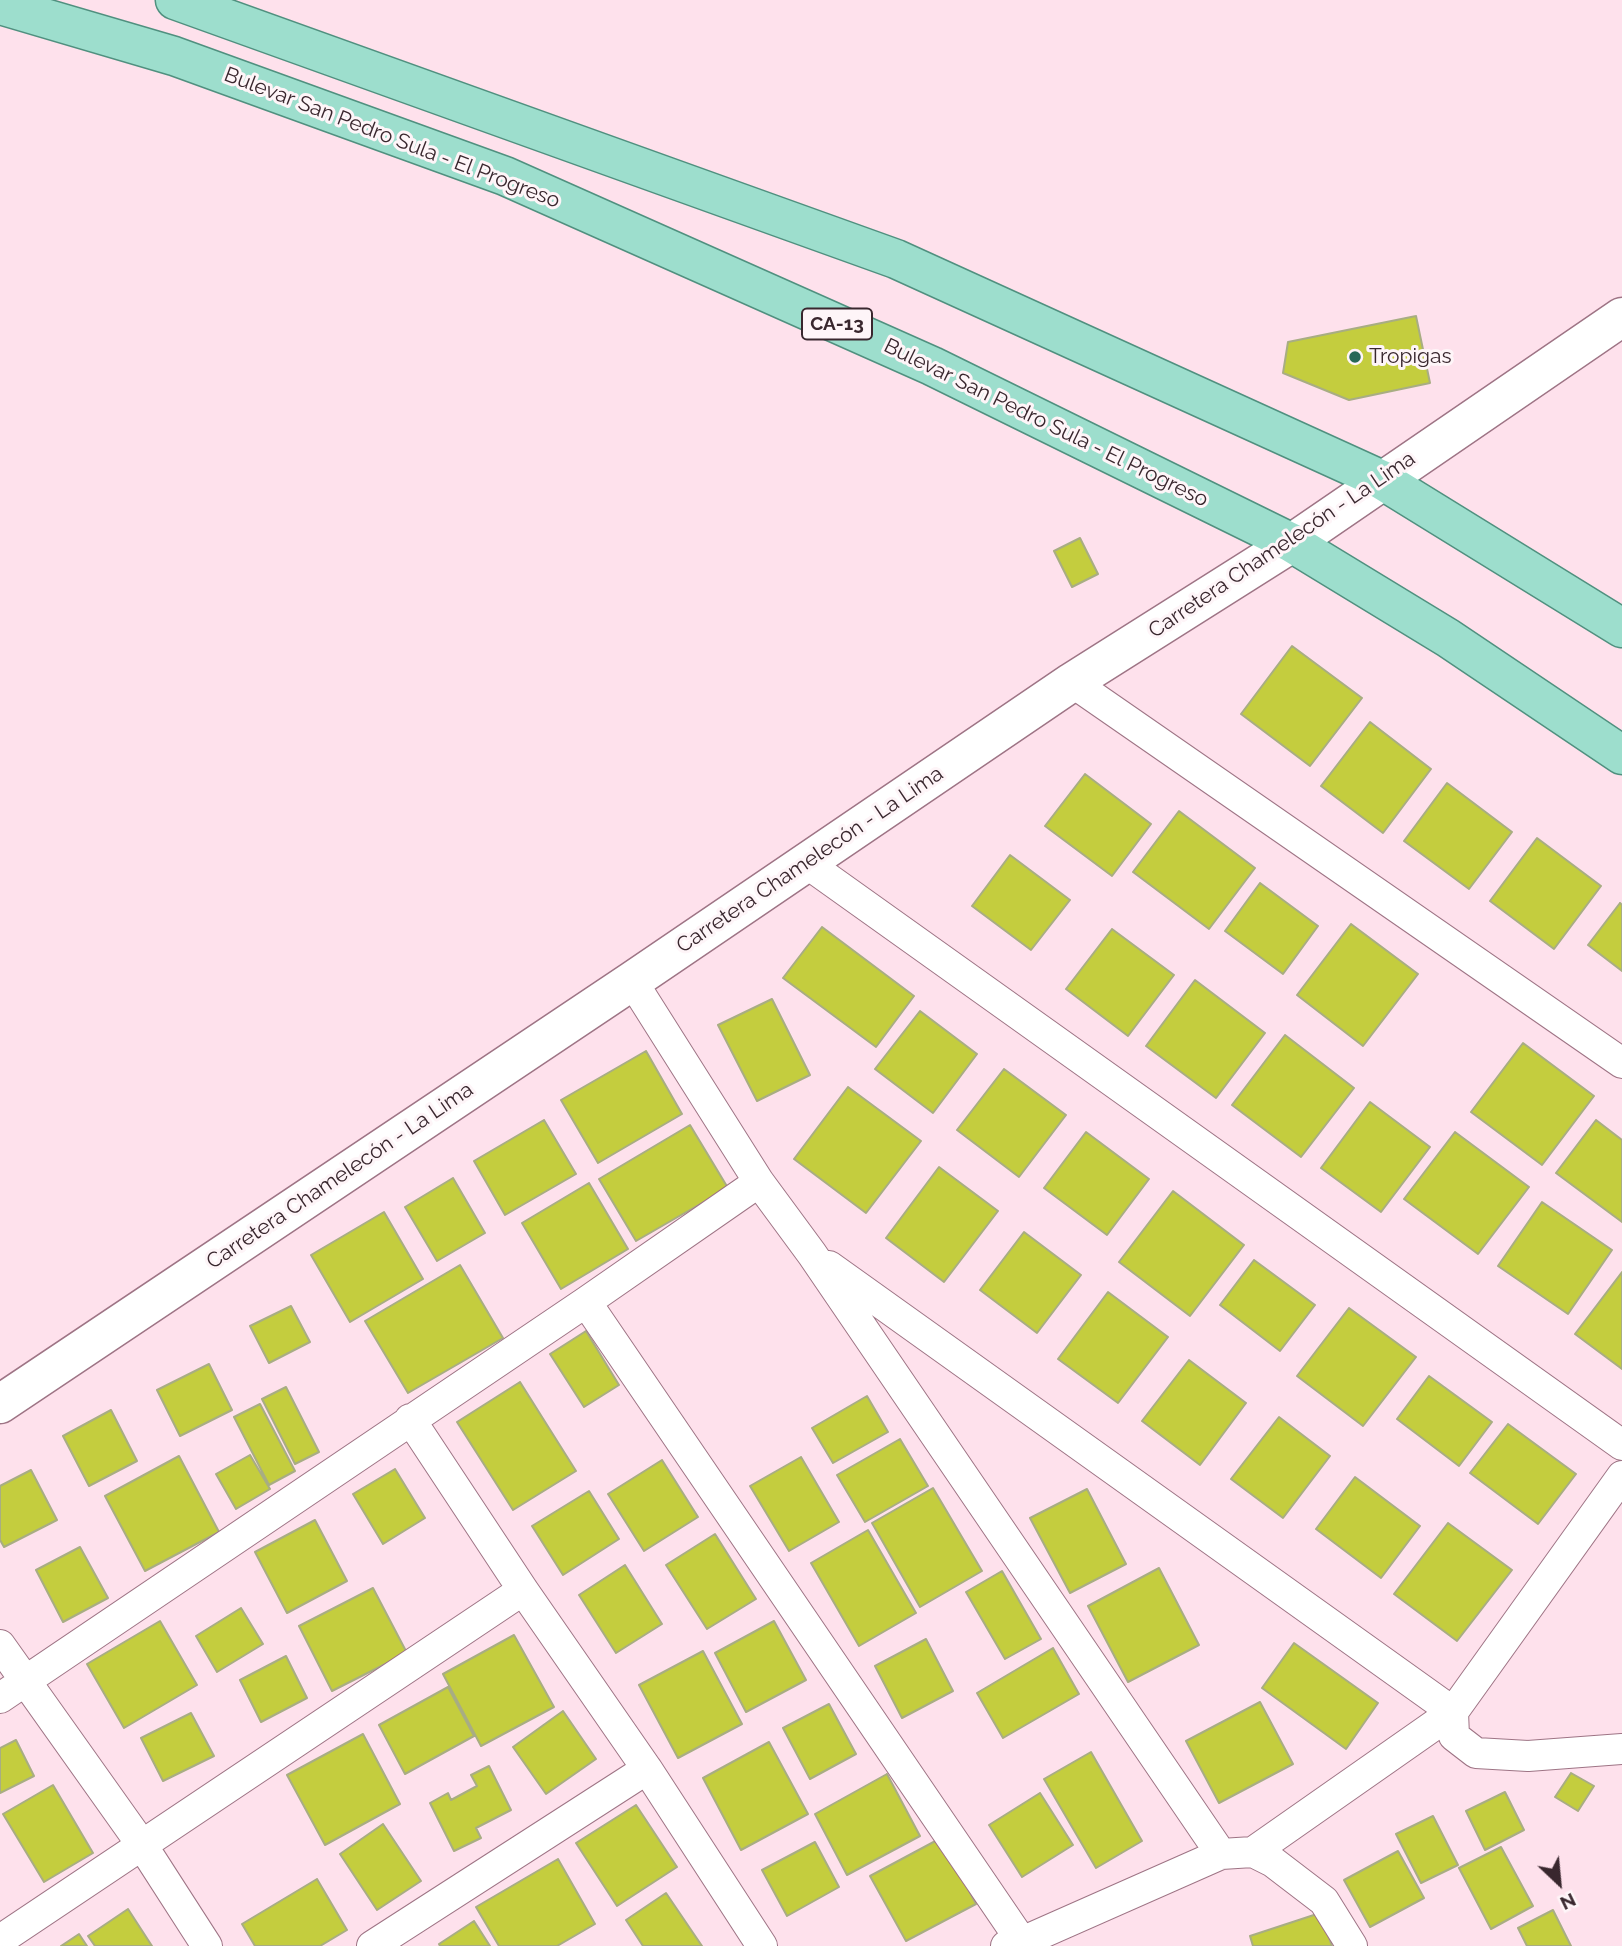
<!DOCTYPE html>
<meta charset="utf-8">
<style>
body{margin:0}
#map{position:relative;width:1622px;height:1946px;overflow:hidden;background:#fee1ec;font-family:Raleway,sans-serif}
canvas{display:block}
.north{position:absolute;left:1524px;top:1848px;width:70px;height:70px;-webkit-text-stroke:5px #fef5f8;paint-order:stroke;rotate:154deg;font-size:19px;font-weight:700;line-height:28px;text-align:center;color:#39272e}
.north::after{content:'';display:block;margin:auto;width:24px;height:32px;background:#39272e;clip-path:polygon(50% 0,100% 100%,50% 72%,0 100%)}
</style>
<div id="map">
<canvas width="1622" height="1946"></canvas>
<div class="north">N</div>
</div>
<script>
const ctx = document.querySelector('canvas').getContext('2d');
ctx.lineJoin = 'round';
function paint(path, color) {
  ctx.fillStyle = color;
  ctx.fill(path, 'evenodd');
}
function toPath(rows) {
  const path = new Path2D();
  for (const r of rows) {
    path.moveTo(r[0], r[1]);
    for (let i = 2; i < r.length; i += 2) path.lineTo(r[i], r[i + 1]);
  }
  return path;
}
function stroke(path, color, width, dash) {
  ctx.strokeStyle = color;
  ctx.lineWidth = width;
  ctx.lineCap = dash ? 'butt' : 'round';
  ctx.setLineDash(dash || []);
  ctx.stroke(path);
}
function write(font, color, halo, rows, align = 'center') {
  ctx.font = font + ' Raleway,sans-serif';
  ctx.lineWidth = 6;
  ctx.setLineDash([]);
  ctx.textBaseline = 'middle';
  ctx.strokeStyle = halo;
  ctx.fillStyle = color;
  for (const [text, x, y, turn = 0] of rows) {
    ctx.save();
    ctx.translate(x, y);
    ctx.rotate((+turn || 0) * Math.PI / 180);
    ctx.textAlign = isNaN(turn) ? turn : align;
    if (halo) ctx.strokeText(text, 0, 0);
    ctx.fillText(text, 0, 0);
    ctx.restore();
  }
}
const building = toPath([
 [1416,316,1430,383,1349,400,1283,373,1288,342,1416,316],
 [1080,538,1098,574,1072,587,1054,551,1080,538],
 [1292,646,1362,698,1310,766,1241,714,1292,646],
 [1370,722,1431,769,1383,833,1321,786,1370,722],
 [1085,774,1151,824,1112,876,1045,826,1085,774],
 [1447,783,1512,832,1469,889,1404,841,1447,783],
 [1179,811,1255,868,1209,929,1133,872,1179,811],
 [1537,838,1601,886,1554,949,1490,901,1537,838],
 [1010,855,1070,900,1031,950,972,906,1010,855],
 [1260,883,1318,926,1283,974,1225,931,1260,883],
 [1620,903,1622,905,1622,971,1588,945,1620,903],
 [1351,924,1418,974,1363,1046,1297,995,1351,924],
 [822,927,914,996,876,1047,783,978,822,927],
 [1112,929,1174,975,1128,1036,1066,989,1112,929],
 [1195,980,1265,1033,1216,1098,1146,1046,1195,980],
 [772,999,810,1075,757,1101,718,1025,772,999],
 [920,1011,977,1054,933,1113,875,1069,920,1011],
 [1285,1035,1354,1088,1301,1157,1232,1105,1285,1035],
 [1523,1043,1594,1096,1542,1165,1471,1112,1523,1043],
 [646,1051,682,1114,598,1163,561,1100,646,1051],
 [1004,1069,1066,1115,1019,1177,957,1130,1004,1069],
 [848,1087,921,1141,866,1213,794,1159,848,1087],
 [1370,1102,1430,1147,1381,1212,1321,1168,1370,1102],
 [544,1120,576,1174,505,1215,474,1161,544,1120],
 [1596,1120,1622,1140,1622,1222,1556,1173,1596,1120],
 [690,1125,728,1188,636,1241,599,1179,690,1125],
 [1086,1132,1149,1179,1107,1235,1044,1188,1086,1132],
 [1455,1132,1529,1187,1478,1254,1404,1199,1455,1132],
 [939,1167,998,1211,944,1282,886,1238,939,1167],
 [453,1178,485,1233,437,1261,405,1207,453,1178],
 [589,1183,628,1249,561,1289,522,1223,589,1183],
 [1173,1191,1244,1245,1190,1316,1119,1262,1173,1191],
 [1542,1202,1612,1250,1568,1314,1498,1266,1542,1202],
 [384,1212,423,1279,350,1322,311,1255,384,1212],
 [1024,1232,1081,1275,1037,1333,980,1290,1024,1232],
 [1254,1260,1315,1305,1280,1351,1220,1305,1254,1260],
 [460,1265,503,1338,408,1393,365,1321,460,1265],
 [1622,1272,1622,1369,1575,1334,1622,1272],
 [1108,1292,1168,1337,1118,1403,1058,1359,1108,1292],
 [291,1306,310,1342,269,1363,250,1326,291,1306],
 [1349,1308,1416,1357,1363,1426,1297,1376,1349,1308],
 [586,1331,619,1385,584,1407,550,1354,586,1331],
 [1189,1360,1246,1403,1200,1465,1142,1421,1189,1360],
 [209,1364,232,1410,180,1436,157,1390,209,1364],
 [1429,1376,1492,1422,1459,1466,1397,1419,1429,1376],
 [520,1382,576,1471,513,1510,457,1422,520,1382],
 [286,1387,319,1452,295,1464,262,1399,286,1387],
 [867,1396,888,1432,833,1463,812,1428,867,1396],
 [260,1404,295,1471,269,1485,234,1417,260,1404],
 [111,1410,137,1461,89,1486,63,1436,111,1410],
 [1279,1417,1330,1456,1283,1518,1231,1479,1279,1417],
 [1508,1424,1576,1474,1538,1524,1470,1473,1508,1424],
 [900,1439,928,1486,865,1522,837,1475,900,1439],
 [250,1455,270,1489,236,1509,216,1474,250,1455],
 [179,1456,219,1532,145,1571,105,1496,179,1456],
 [801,1457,839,1522,789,1551,750,1486,801,1457],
 [662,1460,698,1517,644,1551,608,1494,662,1460],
 [395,1469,425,1518,383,1544,353,1494,395,1469],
 [31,1470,57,1520,4,1547,0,1540,0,1486,31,1470],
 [1355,1477,1420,1526,1381,1578,1316,1529,1355,1477],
 [933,1488,982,1571,920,1607,872,1523,933,1488],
 [1087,1489,1126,1564,1070,1593,1030,1518,1087,1489],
 [589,1491,619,1539,563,1575,532,1526,589,1491],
 [315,1520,347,1581,287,1613,255,1552,315,1520],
 [1448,1523,1512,1570,1457,1641,1394,1594,1448,1523],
 [868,1530,916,1613,859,1646,811,1563,868,1530],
 [715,1534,756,1599,707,1629,666,1565,715,1534],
 [80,1547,108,1598,63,1622,36,1570,80,1547],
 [625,1565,662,1624,616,1653,579,1595,625,1565],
 [1159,1568,1199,1645,1128,1682,1088,1606,1159,1568],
 [1002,1571,1041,1639,1005,1659,966,1592,1002,1571],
 [373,1588,407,1653,332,1691,299,1626,373,1588],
 [241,1608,263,1644,217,1672,196,1636,241,1608],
 [160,1621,197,1685,124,1728,87,1664,160,1621],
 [774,1621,806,1680,746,1712,715,1653,774,1621],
 [514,1635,554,1707,481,1746,443,1674,514,1635],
 [926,1639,953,1691,902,1718,875,1666,926,1639],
 [1294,1643,1378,1703,1346,1749,1262,1688,1294,1643],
 [1053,1648,1079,1694,1003,1738,977,1693,1053,1648],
 [703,1651,742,1724,678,1758,639,1685,703,1651],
 [286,1656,307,1698,261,1722,240,1680,286,1656],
 [448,1687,474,1736,405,1774,379,1725,448,1687],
 [1260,1702,1293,1764,1219,1803,1186,1741,1260,1702],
 [829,1704,856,1754,810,1779,783,1728,829,1704],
 [563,1711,596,1759,546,1794,513,1747,563,1711],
 [191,1713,214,1756,163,1781,141,1738,191,1713],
 [363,1734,400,1804,325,1845,287,1775,363,1734],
 [16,1740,34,1776,0,1793,0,1748,16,1740],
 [769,1742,808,1814,741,1850,703,1778,769,1742],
 [1091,1752,1142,1841,1096,1868,1044,1779,1091,1752],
 [489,1766,511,1810,476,1828,481,1838,454,1851,430,1803,448,1793,451,1800,477,1786,471,1775,489,1766],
 [1571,1773,1594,1786,1578,1811,1555,1797,1571,1773],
 [887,1774,920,1836,847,1875,815,1814,887,1774],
 [53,1785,93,1853,44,1882,3,1814,53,1785],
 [1505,1792,1524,1830,1485,1850,1466,1811,1505,1792],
 [1040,1793,1073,1845,1022,1877,989,1825,1040,1793],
 [636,1805,677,1867,617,1906,576,1843,636,1805],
 [1433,1816,1458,1865,1421,1883,1396,1834,1433,1816],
 [383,1824,421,1881,377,1910,340,1854,383,1824],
 [941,1838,976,1904,906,1941,870,1876,941,1838],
 [815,1842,839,1887,787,1916,762,1870,815,1842],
 [1501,1847,1533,1906,1491,1929,1459,1868,1501,1847],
 [1398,1851,1424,1898,1370,1927,1344,1880,1398,1851],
 [558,1859,595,1924,557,1946,499,1946,476,1907,558,1859],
 [317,1879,347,1930,320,1946,255,1946,242,1924,317,1879],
 [666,1893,702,1946,643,1946,626,1920,666,1893],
 [128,1909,152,1946,95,1946,88,1936,128,1909],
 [1553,1910,1571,1946,1527,1946,1518,1928,1553,1910],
 [1320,1913,1332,1946,1253,1946,1250,1936,1320,1913],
 [474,1921,490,1946,440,1946,439,1944,474,1921],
 [79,1934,87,1946,61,1946,79,1934]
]);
paint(building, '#c4cd3e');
stroke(building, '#a8ad83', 2);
const street = toPath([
 [1072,682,1622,1063],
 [805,862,1622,1445],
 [632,981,759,1182,812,1254,1221,1854],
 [829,1266,1453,1712,1454,1736,1476,1753,1528,1756,1622,1749],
 [586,1302,1022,1942],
 [410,1419,523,1590,647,1769,762,1946],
 [0,1645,142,1845,207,1946],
 [0,1698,586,1302,759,1182],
 [1253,1852,1273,1862,1324,1901,1352,1946],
 [0,1940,523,1590],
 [372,1946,647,1769],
 [1006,1946,1022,1942,1221,1854,1253,1852,1453,1712,1622,1476]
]);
const secondary = toPath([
 [0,1404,632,981,1072,682,1292,543,1622,317]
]);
const primary = toPath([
 [175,0,896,259,1382,480,1622,628],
 [0,5,174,56,505,176,932,366,1292,543,1448,638,1622,755]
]);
stroke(street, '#9e7485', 32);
stroke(secondary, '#9e7485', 41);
stroke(primary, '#50907f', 41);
stroke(street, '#fff', 30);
stroke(secondary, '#fff', 38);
stroke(primary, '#9ddecd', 38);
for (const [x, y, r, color] of [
 [1355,357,7,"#276857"]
]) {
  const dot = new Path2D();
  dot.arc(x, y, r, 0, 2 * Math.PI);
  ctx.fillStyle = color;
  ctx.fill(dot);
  stroke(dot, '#fef5f8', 2.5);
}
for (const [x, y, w] of [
 [837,324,70]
]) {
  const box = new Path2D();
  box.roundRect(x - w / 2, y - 15.5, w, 31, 5);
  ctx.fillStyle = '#fef5f8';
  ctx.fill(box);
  stroke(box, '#39272e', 2);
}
write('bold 19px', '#39272e', null, [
 ["CA-13",837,324]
]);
write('21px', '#39272e', '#fef5f8', [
 ["Bulevar San Pedro Sula - El Progreso",392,138,21],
 ["Bulevar San Pedro Sula - El Progreso",1046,423,26],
 ["Carretera Chamelecón - La Lima",1282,545,-34],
 ["Carretera Chamelecón - La Lima",810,860,-34],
 ["Carretera Chamelecón - La Lima",340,1176,-34]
]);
write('21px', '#39272e', '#fef5f8', [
 ["Tropigas",1369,357]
], 'left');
</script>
